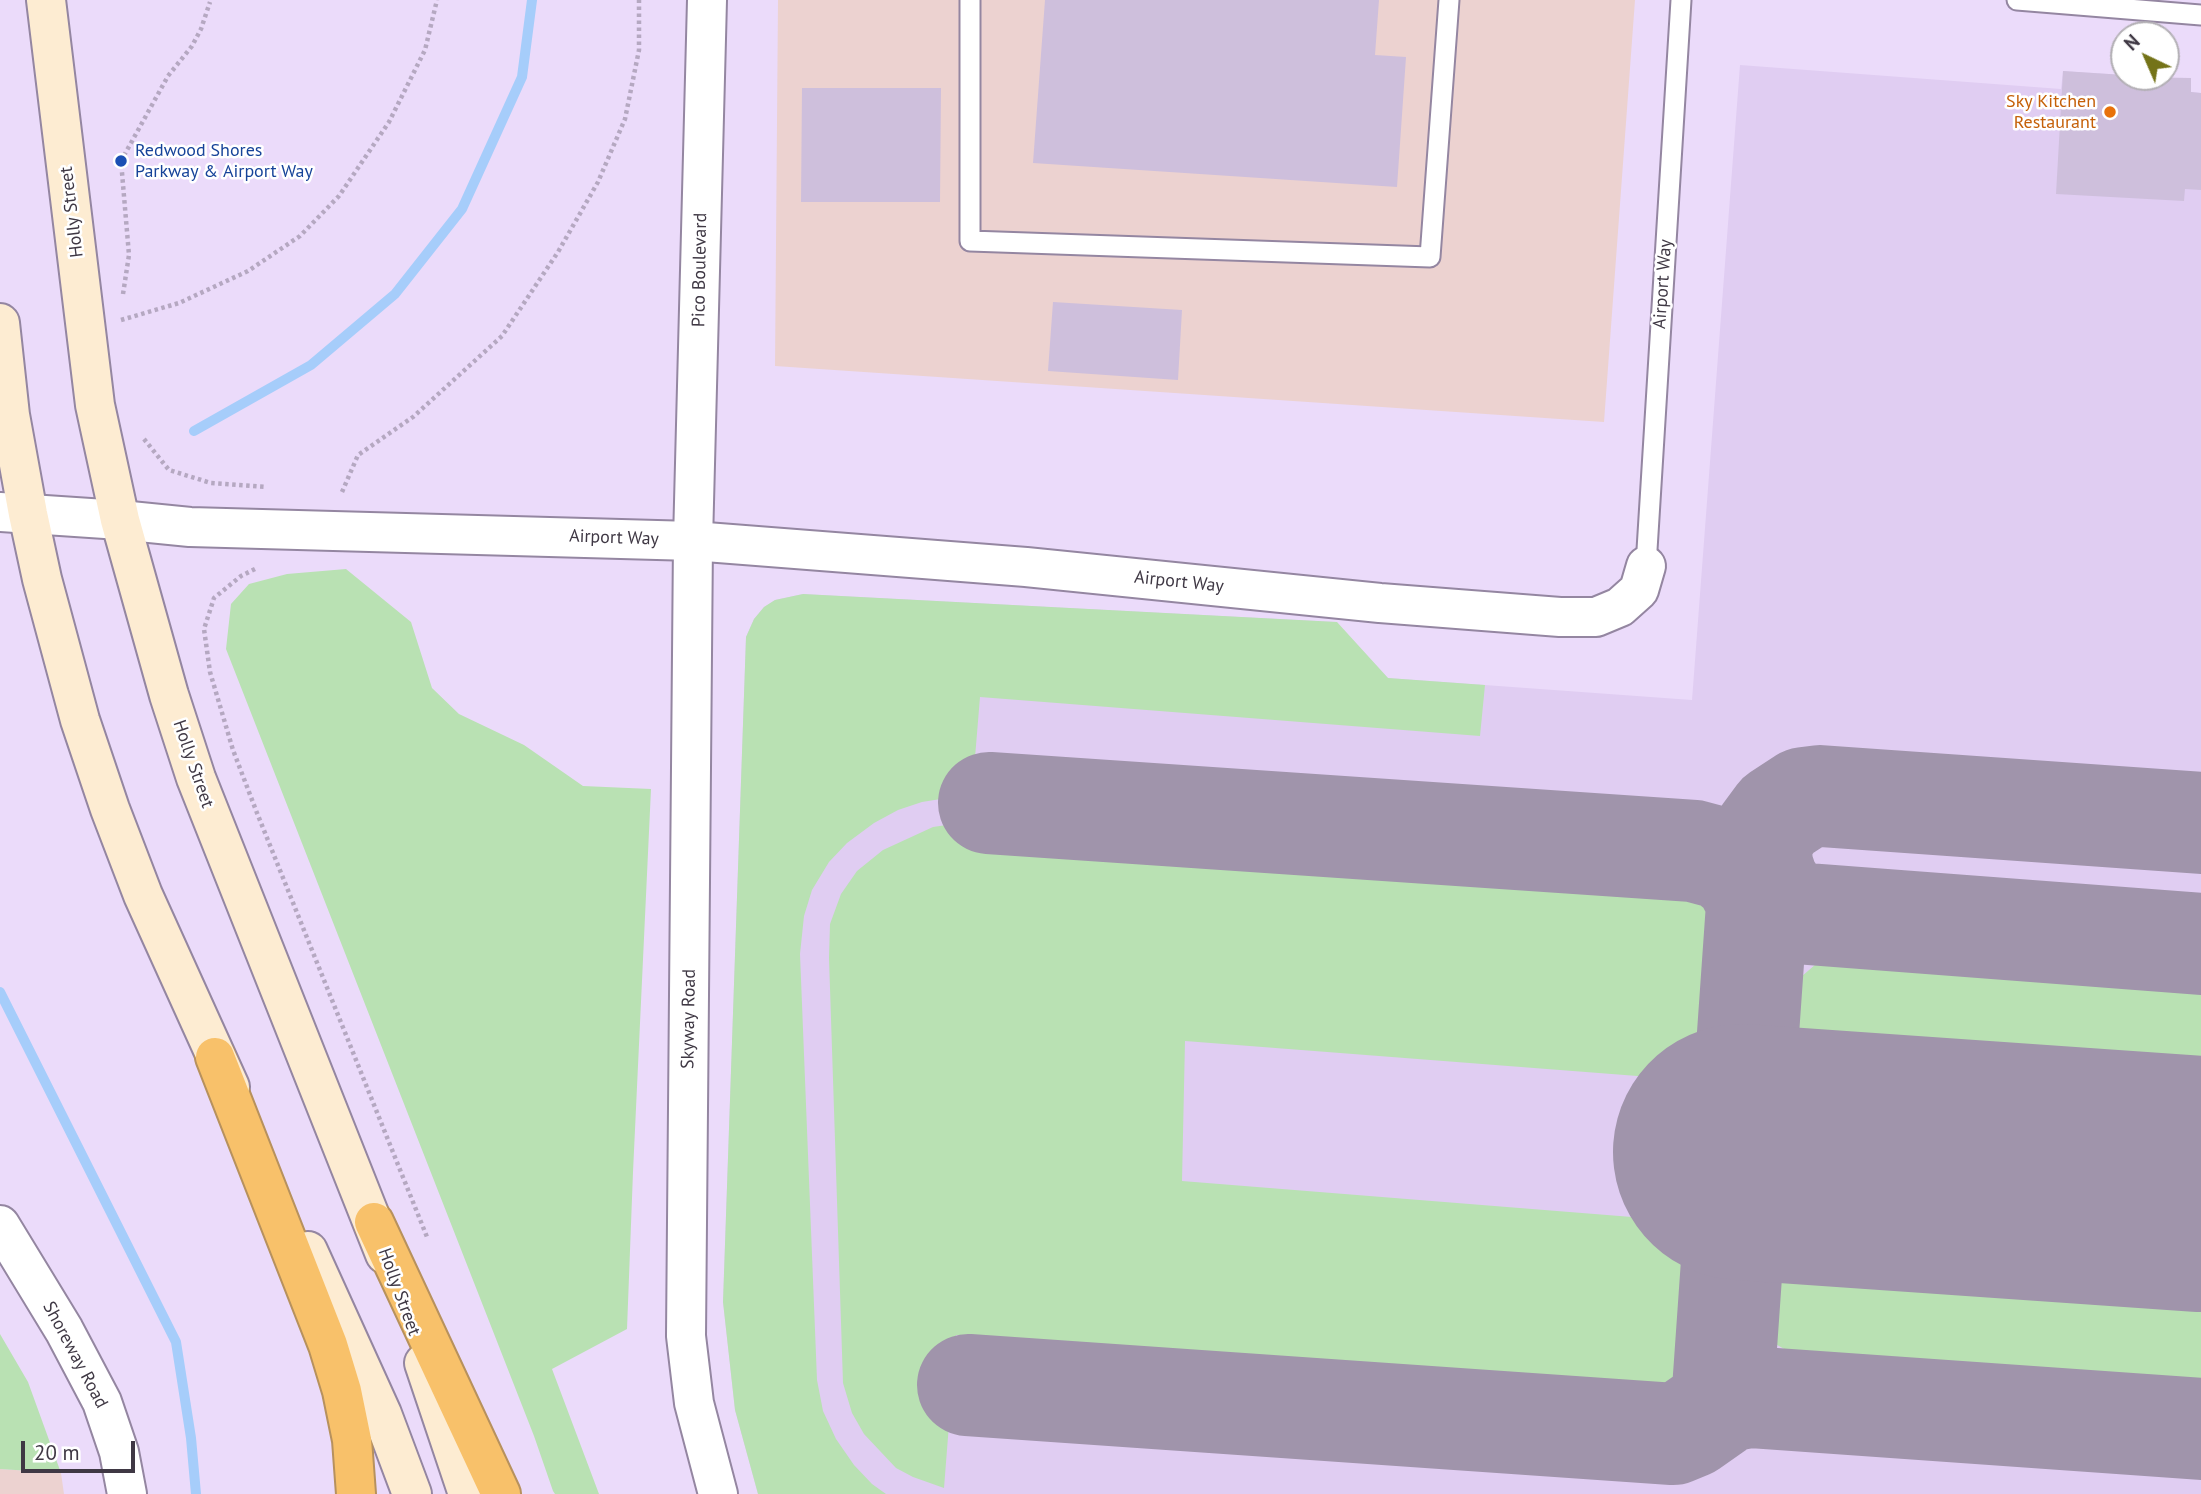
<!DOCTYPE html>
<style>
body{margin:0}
#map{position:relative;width:2201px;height:1494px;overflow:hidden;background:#ebdbfa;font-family:"PT Sans",sans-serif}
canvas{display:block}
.north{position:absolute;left:2110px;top:21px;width:70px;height:70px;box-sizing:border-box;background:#fff;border:2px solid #b2afb4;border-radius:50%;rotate:316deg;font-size:19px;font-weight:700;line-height:28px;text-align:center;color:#3f3844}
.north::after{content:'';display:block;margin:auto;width:24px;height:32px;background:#747318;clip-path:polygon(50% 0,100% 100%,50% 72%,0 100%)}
.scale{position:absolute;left:21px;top:1441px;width:114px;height:32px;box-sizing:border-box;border:4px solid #3f3844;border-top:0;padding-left:9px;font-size:21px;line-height:24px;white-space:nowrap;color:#3f3844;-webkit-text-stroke:5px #fff;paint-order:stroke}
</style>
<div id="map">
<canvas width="2201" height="1494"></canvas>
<div class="north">N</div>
<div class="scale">20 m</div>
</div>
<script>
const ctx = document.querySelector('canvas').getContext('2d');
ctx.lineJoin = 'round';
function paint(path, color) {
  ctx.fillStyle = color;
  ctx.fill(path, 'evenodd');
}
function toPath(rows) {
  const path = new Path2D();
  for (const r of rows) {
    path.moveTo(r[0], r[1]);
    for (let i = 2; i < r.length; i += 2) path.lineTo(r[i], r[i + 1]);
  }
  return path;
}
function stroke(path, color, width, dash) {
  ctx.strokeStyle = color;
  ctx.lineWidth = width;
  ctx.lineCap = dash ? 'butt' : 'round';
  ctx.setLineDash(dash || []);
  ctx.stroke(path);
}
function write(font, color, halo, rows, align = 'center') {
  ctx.font = font + ' "PT Sans",sans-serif';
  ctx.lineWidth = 5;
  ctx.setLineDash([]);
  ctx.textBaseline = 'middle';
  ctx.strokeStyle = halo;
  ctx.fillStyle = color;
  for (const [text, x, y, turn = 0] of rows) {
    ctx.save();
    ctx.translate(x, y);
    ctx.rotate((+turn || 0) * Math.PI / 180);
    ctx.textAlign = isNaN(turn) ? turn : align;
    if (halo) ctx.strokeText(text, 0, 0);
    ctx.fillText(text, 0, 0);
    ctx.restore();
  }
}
paint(toPath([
 [778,0,1635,0,1604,422,775,366],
 [0,1469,61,1473,64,1494,0,1494]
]), '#ecd2d0');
paint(toPath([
 [1740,65,2061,89,2063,71,2124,75,2124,77,2191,78,2191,92,2201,93,2201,1494,758,1494,735,1410,723,1302,746,637,754,619,764,607,775,600,803,594,1336,622,1388,678,1692,700]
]), '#e0cdf2');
paint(toPath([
 [346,569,411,622,432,688,459,714,524,745,583,786,651,789,633,1172,627,1329,552,1369,599,1494,555,1494,553,1491,534,1436,226,649,231,604,249,584,287,574],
 [803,594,1337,622,1388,678,1485,685,1480,736,980,697,972,794,922,802,898,810,874,823,847,843,829,862,812,890,804,916,800,954,817,1380,823,1411,836,1439,854,1465,872,1484,886,1494,758,1494,735,1410,723,1302,746,637,754,619,764,607,775,600],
 [960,823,1657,880,1684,887,1698,898,1710,914,1718,938,1721,963,1715,1082,1185,1041,1182,1181,1707,1223,1701,1355,1694,1375,1687,1381,1668,1389,956,1335,944,1488,913,1477,896,1468,864,1434,852,1413,843,1383,829,958,830,924,841,894,857,871,883,850,933,827],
 [1833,957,2201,984,2201,1106,1810,1079,1800,1073,1794,1058,1796,993,1801,977,1816,964],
 [1830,1235,2201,1262,2201,1392,1821,1362,1793,1354,1772,1342,1765,1330,1761,1315,1761,1289,1764,1274,1775,1257,1792,1244],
 [0,1334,28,1382,61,1473,0,1469]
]), '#b9e1b3');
stroke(toPath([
 [194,431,311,365,395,294,462,209,522,77,532,0],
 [0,992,176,1342,191,1438,196,1494]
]), '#a6cdfa', 10);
stroke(toPath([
 [989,803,1694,851,1724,859,1744,875,1754,895,1758,913],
 [1761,848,1762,866,1768,884,1778,899,1795,913,2201,944],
 [968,1385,1673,1434,1690,1427,1727,1401,1749,1397,2201,1429],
 [1722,1404,1761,848,1764,834,1778,815,1804,798,1820,796,2201,823]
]), '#a094ab', 102);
stroke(toPath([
 [1741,1152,2201,1184]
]), '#a094ab', 256);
paint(toPath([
 [1045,0,1379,0,1375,55,1406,57,1397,187,1033,163],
 [2063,71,2124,75,2124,77,2191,78,2191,92,2201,93,2201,190,2185,189,2184,201,2056,194],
 [802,88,941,88,940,202,801,202],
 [1053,302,1182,310,1178,380,1048,371]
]), '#cebfdc');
const service = toPath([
 [970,0,970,241,1430,257,1449,0],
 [2017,0,2201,15],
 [1646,566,1681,0]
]);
const minor = toPath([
 [120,520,190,527,693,541,1026,567,1380,603,1560,617,1596,617,1620,607,1639,590,1646,566]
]);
const tertiary = toPath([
 [707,0,693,541,686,1336,694,1403,718,1494],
 [0,512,120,520],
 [0,1225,64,1330,102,1402,119,1452,127,1494]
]);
const secondary = toPath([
 [46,0,95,405,120,520,169,695,196,778,385,1254],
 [0,323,10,415,28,514,42,579,80,720,110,809,143,895,230,1087],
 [308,1251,382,1414,412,1494],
 [424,1363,468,1494]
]);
const motorway = toPath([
 [215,1057,328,1345,342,1391,352,1440,356,1494],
 [374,1222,501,1494]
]);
stroke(service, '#9486a1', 23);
stroke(minor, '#9486a1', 42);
stroke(tertiary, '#9486a1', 42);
stroke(secondary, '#9486a1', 42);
stroke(motorway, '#b7915d', 42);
stroke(toPath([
 [123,294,129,255,121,161,168,76,192,46,201,29,210,2],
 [121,320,179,303,248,271,300,236,339,196,389,122,425,50,437,0],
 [144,439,169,470,211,483,266,487],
 [342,492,358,455,413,417,502,336,558,252,598,182,625,119,639,50,639,0],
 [255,569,241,576,214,598,204,629,210,672,233,750,257,813,427,1237]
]), '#b5a8c1', 4.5, [3.5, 3.5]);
stroke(service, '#fff', 19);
stroke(minor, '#fff', 38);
stroke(tertiary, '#fff', 38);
stroke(secondary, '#fdecd2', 38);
stroke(motorway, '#f8c16a', 38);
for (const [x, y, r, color] of [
 [2110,112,7,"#e8710a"],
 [121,161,7,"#1a4fb4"]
]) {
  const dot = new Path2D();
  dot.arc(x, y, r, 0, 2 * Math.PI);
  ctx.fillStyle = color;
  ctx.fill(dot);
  stroke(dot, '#fff', 2.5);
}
write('18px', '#c56008', '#fff', [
 ["Sky Kitchen",2096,102],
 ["Restaurant",2096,123]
], 'right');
write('18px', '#164399', '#fff', [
 ["Redwood Shores",135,151],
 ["Parkway & Airport Way",135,172]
], 'left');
write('18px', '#3f3844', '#fff', [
 ["Holly Street",72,212,-97],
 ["Pico Boulevard",700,270,-89],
 ["Airport Way",1663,284,-86],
 ["Airport Way",614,538,2],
 ["Airport Way",1179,582,6],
 ["Holly Street",193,764,71],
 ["Skyway Road",689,1019,-89],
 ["Holly Street",399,1292,70],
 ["Shoreway Road",75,1355,62]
]);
</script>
